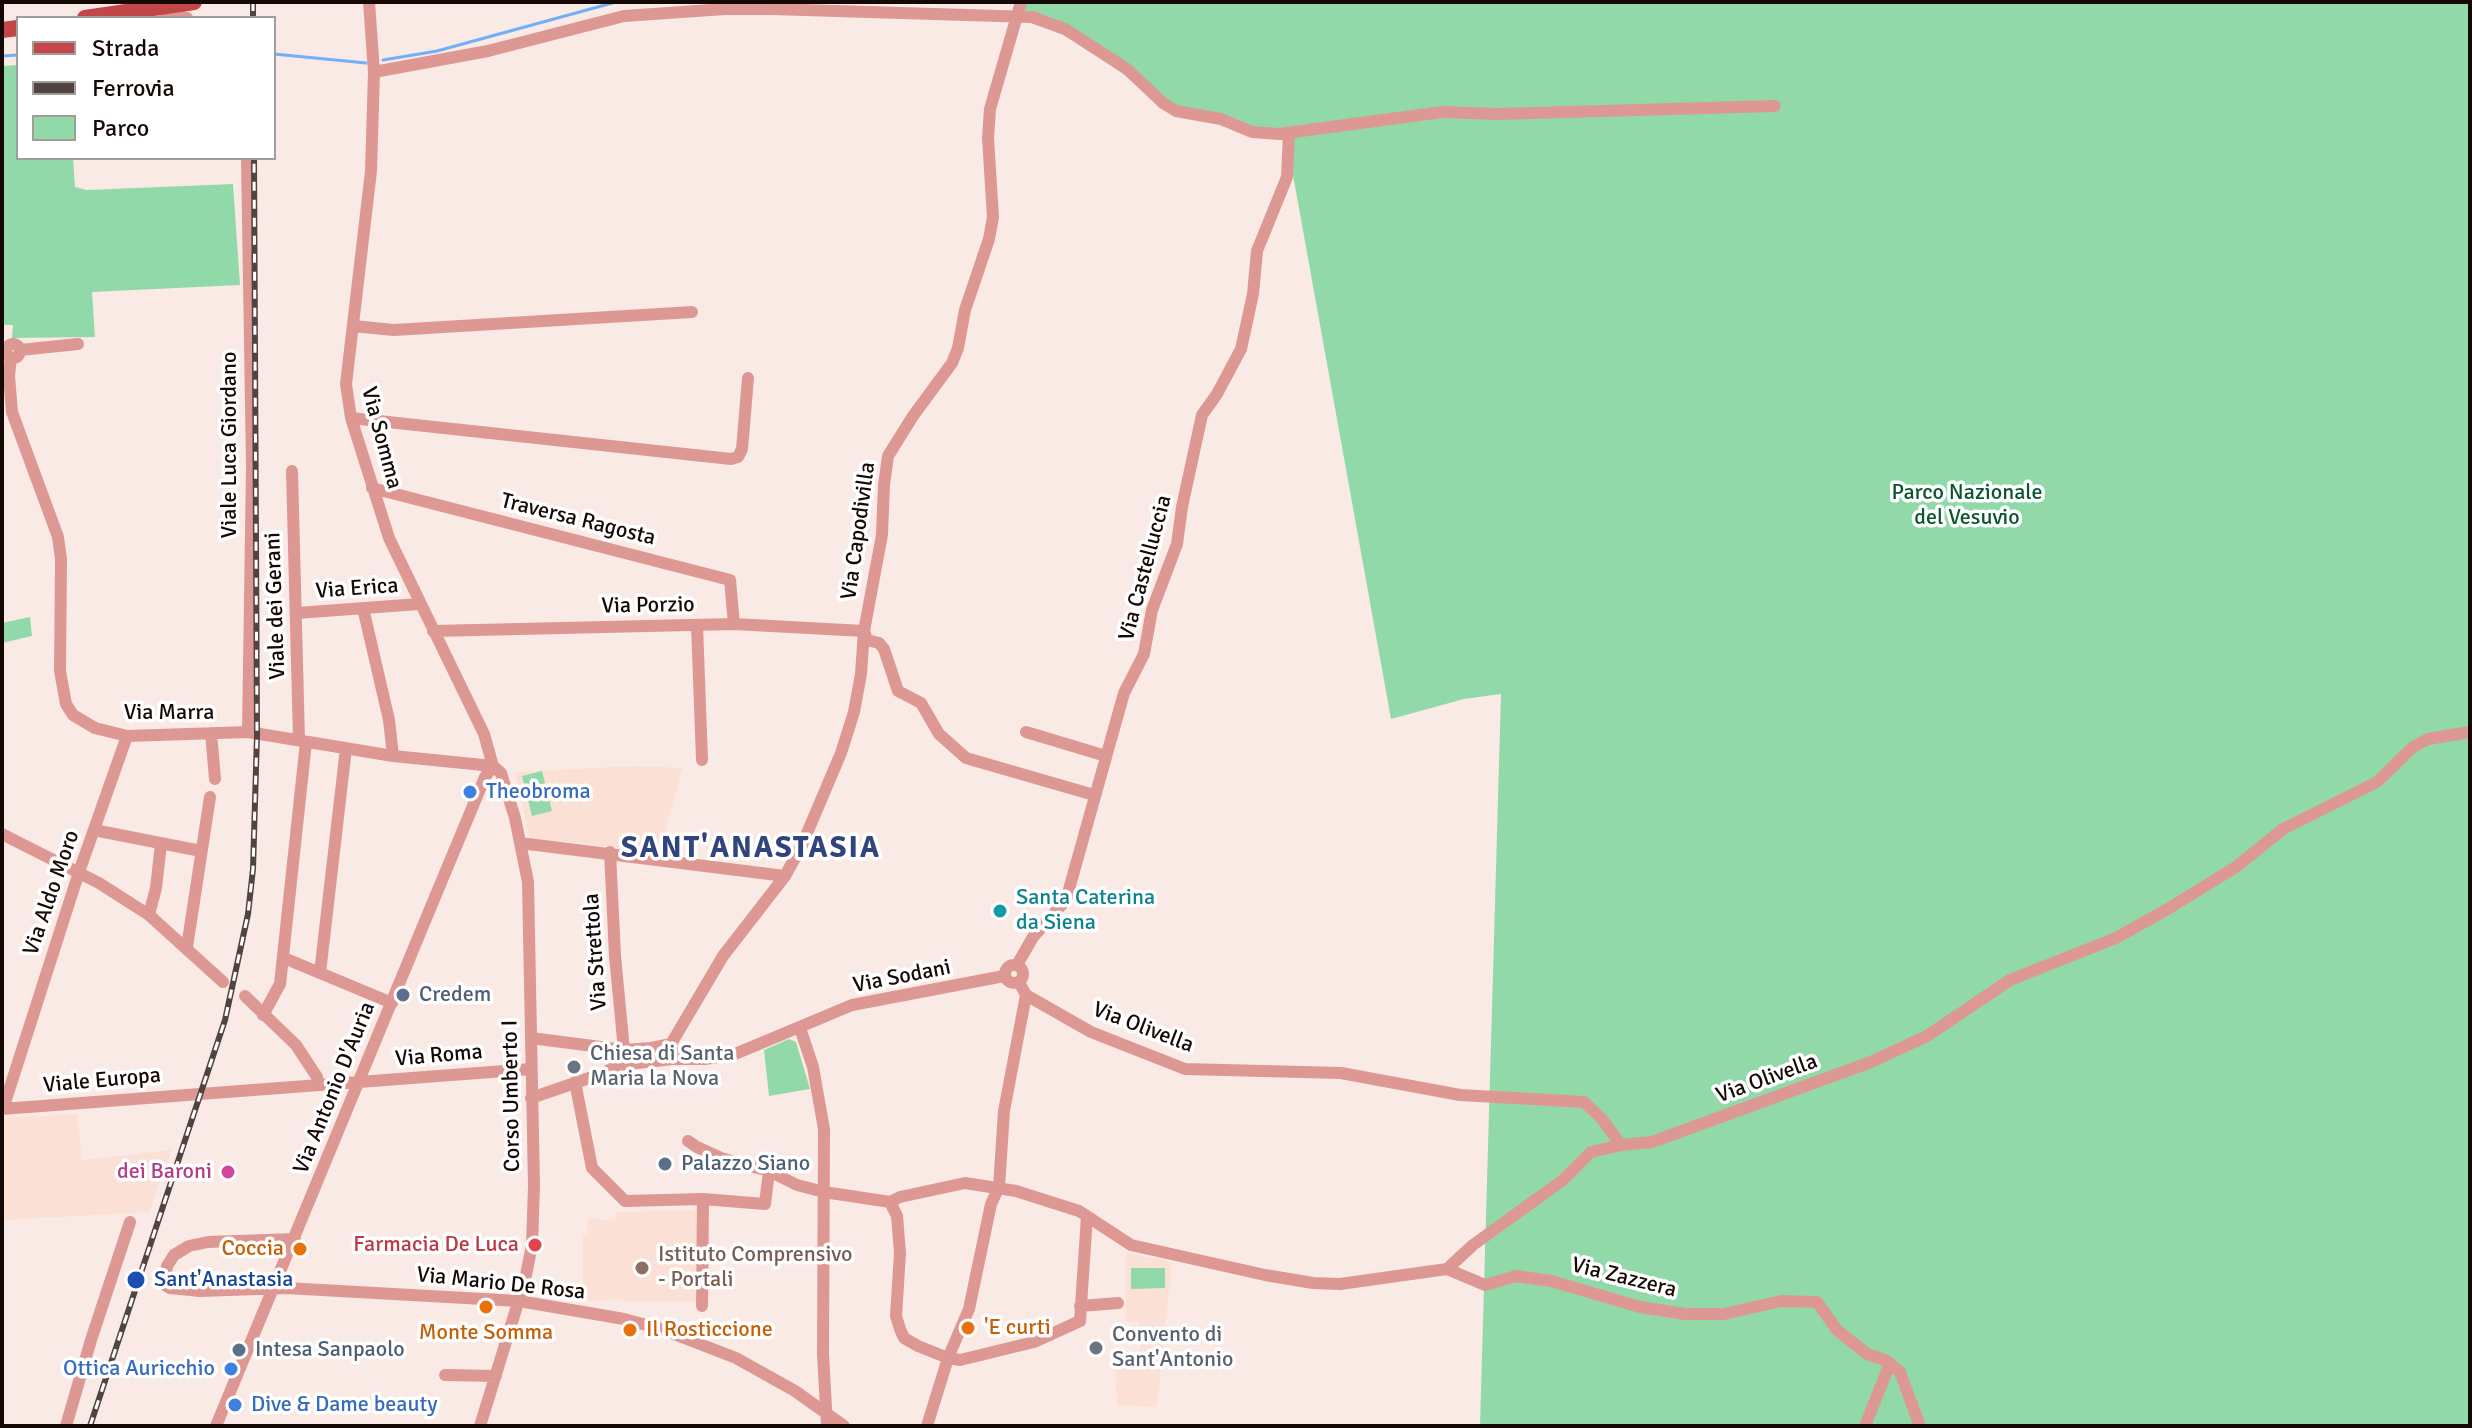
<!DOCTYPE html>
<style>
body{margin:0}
#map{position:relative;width:2472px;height:1428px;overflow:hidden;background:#faeae5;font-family:Signika,sans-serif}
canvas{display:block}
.frame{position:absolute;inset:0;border:4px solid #150906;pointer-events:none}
.legend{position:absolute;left:16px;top:16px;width:260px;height:144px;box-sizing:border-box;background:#fff;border:2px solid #a19d9b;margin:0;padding:10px 14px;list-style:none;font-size:24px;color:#150906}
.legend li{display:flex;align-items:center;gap:16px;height:40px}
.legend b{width:40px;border:2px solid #a19d9b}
</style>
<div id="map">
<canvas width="2472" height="1428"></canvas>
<div class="frame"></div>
<ul class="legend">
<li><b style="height:10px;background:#c34749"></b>Strada</li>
<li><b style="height:10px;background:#514340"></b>Ferrovia</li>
<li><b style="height:22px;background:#92d9a9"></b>Parco</li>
</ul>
</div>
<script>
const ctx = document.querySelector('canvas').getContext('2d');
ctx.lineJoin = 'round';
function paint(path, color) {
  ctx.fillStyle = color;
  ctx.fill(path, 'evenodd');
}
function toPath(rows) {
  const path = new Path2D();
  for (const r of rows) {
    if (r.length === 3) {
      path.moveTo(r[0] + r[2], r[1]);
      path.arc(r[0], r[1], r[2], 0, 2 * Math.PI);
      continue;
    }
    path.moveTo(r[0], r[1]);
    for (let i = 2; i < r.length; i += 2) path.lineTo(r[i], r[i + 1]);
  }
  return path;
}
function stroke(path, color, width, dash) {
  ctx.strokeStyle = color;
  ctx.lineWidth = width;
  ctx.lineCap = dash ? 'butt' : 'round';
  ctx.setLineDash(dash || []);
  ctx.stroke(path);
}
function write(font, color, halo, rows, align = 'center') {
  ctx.font = font + ' Signika,sans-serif';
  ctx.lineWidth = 7;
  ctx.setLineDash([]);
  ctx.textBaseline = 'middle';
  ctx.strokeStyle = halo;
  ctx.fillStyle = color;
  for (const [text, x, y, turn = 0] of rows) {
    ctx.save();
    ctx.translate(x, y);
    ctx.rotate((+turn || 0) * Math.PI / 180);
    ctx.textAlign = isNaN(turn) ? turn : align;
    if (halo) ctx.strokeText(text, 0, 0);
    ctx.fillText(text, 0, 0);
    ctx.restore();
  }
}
paint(toPath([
 [635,766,682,768,660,852,532,838,529,835,515,772],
 [77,1114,82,1160,172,1150,149,1212,4,1220,2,1118],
 [701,1210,700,1302,583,1300,583,1236,587,1235,588,1218,615,1221,616,1212],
 [1126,1253,1172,1262,1157,1407,1117,1405,1114,1352,1140,1351,1138,1322,1126,1322]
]), '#fbe0d6');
paint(toPath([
 [1016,2,2470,2,2470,1426,1480,1426,1501,694,1464,699,1391,719,1288,147,1283,140,1265,138,1180,107,1138,86,1113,66,1065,35,1014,12],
 [18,65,18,158,73,158,75,187,87,190,233,184,240,285,92,292,95,337,12,338,13,325,2,325,2,66],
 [30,617,32,636,2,643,2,623],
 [542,771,552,811,532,816,522,776],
 [789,1039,796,1042,810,1089,769,1096,764,1050],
 [1131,1268,1165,1268,1165,1288,1131,1289]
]), '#92d9a9');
stroke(toPath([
 [274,54,366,63],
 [2,56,18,55],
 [383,60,437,51,616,2]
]), '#72affb', 3);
stroke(toPath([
 [369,2,374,72,371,171,346,384,351,418,389,538,484,734,493,766],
 [156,7,170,15,187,18],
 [374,72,488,51,624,16,725,9,772,9,1032,17,1065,29,1127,69,1163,103,1176,111,1221,119,1252,132,1279,134,1442,112,1498,114,1775,106],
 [247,158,252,466,248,732],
 [353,326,394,330,692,312],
 [13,351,7],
 [20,350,78,344],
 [11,357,9,376,12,412,58,537,61,559,60,671,66,704,73,715,95,728,127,736,248,732,393,756,493,766],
 [351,418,731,459,738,457,742,449,748,378],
 [292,471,299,740],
 [372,488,730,580,734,624],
 [363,608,389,720,393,756],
 [297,613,419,604],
 [697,625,702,760],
 [433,631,734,624,864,631,867,640,879,643,884,649,898,691,921,703,939,734,966,758,1094,795],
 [1026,732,1106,756],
 [211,733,215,779],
 [94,830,201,851],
 [2,834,99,883,149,915,223,982],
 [520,843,785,876],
 [610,852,615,956,624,1050],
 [149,915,156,888,161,844],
 [187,947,210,797],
 [284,958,392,1003],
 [1014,974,9],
 [1017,965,1033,937,1066,900,1124,693,1144,654,1152,610,1177,544,1182,507,1202,415,1217,394,1241,349,1253,294,1257,251,1287,177,1289,133],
 [320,973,346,748],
 [1026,995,1091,1032,1185,1069,1341,1073,1460,1095,1584,1102,1602,1119,1621,1145,1652,1142,1871,1062,1927,1036,2010,980,2116,938,2166,910,2236,867,2283,829,2377,782,2413,747,2428,739,2470,732],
 [245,996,296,1045,317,1077,318,1085],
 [263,1015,280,984,306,742],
 [800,1028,813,1067,824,1129,823,1354,827,1426],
 [531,1038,624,1050,651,1048,671,1044,673,1059,619,1065,601,1074,531,1098],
 [671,1044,723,956,785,876,802,845,841,753,854,712,861,674,864,631,882,535,884,485,888,456,913,416,952,363,958,348,965,310,989,239,993,217,988,138,990,109,1021,2],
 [673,1059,705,1059,735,1054,852,1005,1004,976],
 [575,1082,592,1168,625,1201,703,1199,765,1204,769,1171],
 [2,1109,531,1069],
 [3,1109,79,872,127,736],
 [688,1141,697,1147,721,1158,769,1171,797,1185,824,1192,890,1202,900,1197,965,1183,1016,1191,1079,1211,1131,1245,1265,1275,1313,1283,1340,1284,1447,1269],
 [890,1202,897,1216,900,1253,896,1316,900,1329,904,1338,918,1346,948,1358,960,1360,1034,1342,1080,1321,1087,1216],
 [295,1239,208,1242,189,1246,174,1255,167,1266,165,1285,170,1288,200,1291,286,1288,519,1301,624,1319,661,1329,736,1358,795,1391,844,1426],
 [1447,1269,1485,1285,1516,1276,1551,1281,1640,1307,1685,1314,1724,1314,1781,1301,1817,1302,1837,1330,1867,1354,1885,1360,1900,1372,1920,1426],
 [1447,1269,1473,1245,1563,1180,1591,1152,1621,1145],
 [702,1306,703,1199],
 [1080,1306,1118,1303],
 [445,1375,496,1376],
 [66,1426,91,1340,130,1222],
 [216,1426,430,909,485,777,493,766],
 [480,1426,525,1280,532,1245,534,1186,528,882,515,818,501,773,493,766],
 [927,1426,948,1358,969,1309,991,1204,999,1187,1004,1111,1026,995,1019,982],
 [1865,1426,1890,1363]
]), '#de9894', 12);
stroke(toPath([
 [85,18,194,2],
 [2,30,18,28]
]), '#c34749', 16);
const rail = toPath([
 [253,2,253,18],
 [90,1426,225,1020,248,914,253,869,257,735,254,158]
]);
stroke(rail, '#514340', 6);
stroke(rail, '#fff', 3, [9]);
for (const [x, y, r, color] of [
 [470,792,8,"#3f7fe0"],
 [1000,911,8,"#0f9aa8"],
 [403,995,8,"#5c6f8a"],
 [574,1067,8,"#6b7280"],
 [665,1164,8,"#5c6f8a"],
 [228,1172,8,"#d1479c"],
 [535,1245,8,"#e0444e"],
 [300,1249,8,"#e8710a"],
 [642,1268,8,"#8d6e63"],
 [136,1280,10,"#1a4fb4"],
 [486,1307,8,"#e8710a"],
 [968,1328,8,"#e8710a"],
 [630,1330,8,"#e8710a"],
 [1096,1348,8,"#6b7280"],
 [239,1350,8,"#5c6f8a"],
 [231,1369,8,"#3f7fe0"],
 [235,1405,8,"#3f7fe0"]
]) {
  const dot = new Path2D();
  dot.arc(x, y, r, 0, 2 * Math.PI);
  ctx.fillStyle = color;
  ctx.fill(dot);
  stroke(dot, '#fff', 3);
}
write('22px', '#150906', '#fff', [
 ["Via Somma",381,438,75],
 ["Viale Luca Giordano",230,445,-90],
 ["Traversa Ragosta",578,520,14],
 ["Via Capodivilla",859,531,-82],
 ["Via Castelluccia",1146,568,-75],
 ["Via Erica",357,589,-4],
 ["Viale dei Gerani",276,606,-92],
 ["Via Porzio",648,606,-1],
 ["Via Marra",169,713],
 ["Via Aldo Moro",52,893,-71],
 ["Via Strettola",596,952,-94],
 ["Via Sodani",902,977,-11],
 ["Via Olivella",1143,1028,21],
 ["Via Roma",439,1056,-5],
 ["Via Olivella",1767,1079,-20],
 ["Viale Europa",102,1081,-5],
 ["Via Antonio D'Auria",335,1088,-68],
 ["Corso Umberto I",512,1096,-91],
 ["Via Zazzera",1624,1278,14],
 ["Via Mario De Rosa",501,1284,6]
]);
write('22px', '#0c562f', '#fff', [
 ["Parco Nazionale",1967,493],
 ["del Vesuvio",1967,518]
]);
write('22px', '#366cbe', '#fff', [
 ["Theobroma",486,792],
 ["Ottica Auricchio",215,1369,"right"],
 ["Dive & Dame beauty",251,1405]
], 'left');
write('22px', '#0d838f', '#fff', [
 ["Santa Caterina",1016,898],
 ["da Siena",1016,923]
], 'left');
write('22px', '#4e5e75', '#fff', [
 ["Credem",419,995],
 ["Palazzo Siano",681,1164],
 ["Intesa Sanpaolo",255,1350]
], 'left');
write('22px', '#5b616d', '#fff', [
 ["Chiesa di Santa",590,1054],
 ["Maria la Nova",590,1079],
 ["Convento di",1112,1335],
 ["Sant'Antonio",1112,1360]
], 'left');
write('22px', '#b23c85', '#fff', [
 ["dei Baroni",212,1172]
], 'right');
write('22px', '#be3a42', '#fff', [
 ["Farmacia De Luca",519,1245]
], 'right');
write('22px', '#c56008', '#fff', [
 ["Coccia",284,1249,"right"],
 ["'E curti",984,1328],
 ["Il Rosticcione",646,1330],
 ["Monte Somma",486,1333,"center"]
], 'left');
write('22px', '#785e54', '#fff', [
 ["Istituto Comprensivo",658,1255],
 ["- Portali",658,1280]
], 'left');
write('22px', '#164399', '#fff', [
 ["Sant'Anastasia",154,1280]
], 'left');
ctx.letterSpacing = '2px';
write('bold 30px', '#31447e', '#fff', [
 ["SANT'ANASTASIA",751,849]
]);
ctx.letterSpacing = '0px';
</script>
